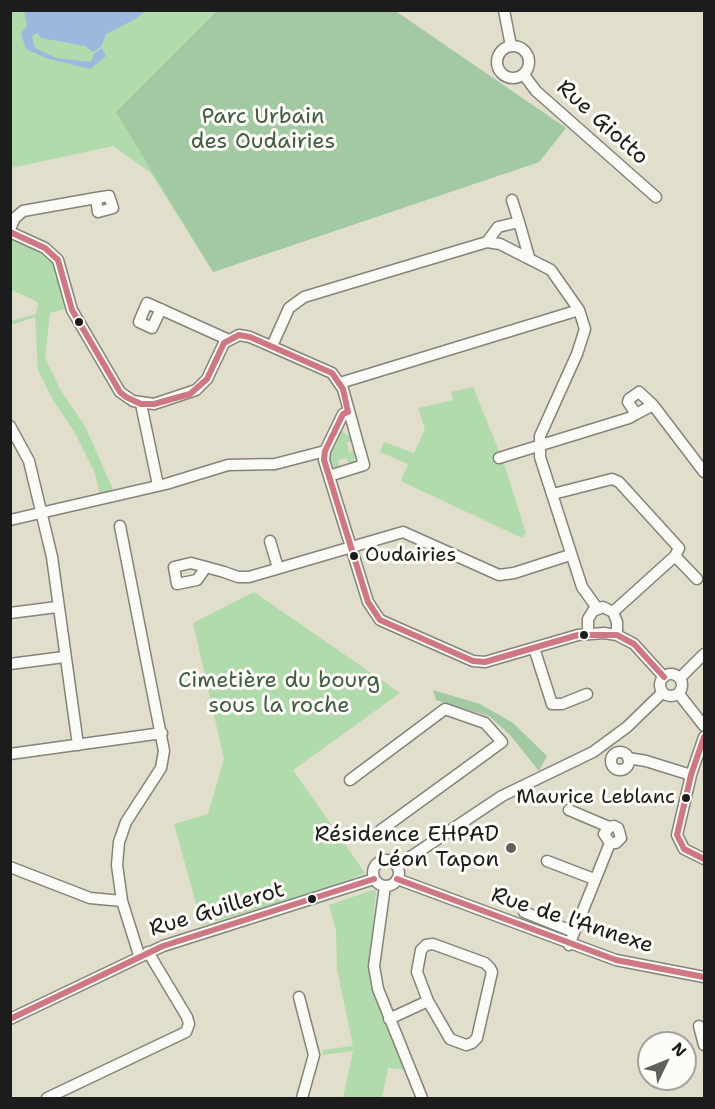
<!DOCTYPE html>
<meta charset="utf-8">
<style>
body{margin:0}
#map{position:relative;width:715px;height:1109px;overflow:hidden;background:#e1decc;font-family:"Shantell Sans",sans-serif}
canvas{display:block}
.frame{position:absolute;inset:0;border:12px solid #1c1c1c;pointer-events:none}
.north{position:absolute;left:637px;top:1031px;width:60px;height:60px;box-sizing:border-box;background:#fdfcf7;border:2px solid #a3a29f;border-radius:50%;rotate:47deg;font-size:16px;font-weight:700;line-height:24px;text-align:center;color:#1c1c1c}
.north::after{content:'';display:block;margin:auto;width:21px;height:27px;background:#61605a;clip-path:polygon(50% 0,100% 100%,50% 72%,0 100%)}
</style>
<div id="map">
<canvas width="715" height="1109"></canvas>
<div class="frame"></div>
<div class="north">N</div>
</div>
<script>
const ctx = document.querySelector('canvas').getContext('2d');
ctx.lineJoin = 'round';
function paint(path, color) {
  ctx.fillStyle = color;
  ctx.fill(path, 'evenodd');
}
function toPath(rows) {
  const path = new Path2D();
  for (const r of rows) {
    if (r.length === 3) {
      path.moveTo(r[0] + r[2], r[1]);
      path.arc(r[0], r[1], r[2], 0, 2 * Math.PI);
      continue;
    }
    path.moveTo(r[0], r[1]);
    for (let i = 2; i < r.length; i += 2) path.lineTo(r[i], r[i + 1]);
  }
  return path;
}
function stroke(path, color, width, dash) {
  ctx.strokeStyle = color;
  ctx.lineWidth = width;
  ctx.lineCap = dash ? 'butt' : 'round';
  ctx.setLineDash(dash || []);
  ctx.stroke(path);
}
function write(font, color, halo, rows, align = 'center') {
  ctx.font = font + ' "Shantell Sans",sans-serif';
  ctx.lineWidth = 6;
  ctx.setLineDash([]);
  ctx.textBaseline = 'middle';
  ctx.strokeStyle = halo;
  ctx.fillStyle = color;
  for (const [text, x, y, turn = 0] of rows) {
    ctx.save();
    ctx.translate(x, y);
    ctx.rotate((+turn || 0) * Math.PI / 180);
    ctx.textAlign = isNaN(turn) ? turn : align;
    if (halo) ctx.strokeText(text, 0, 0);
    ctx.fillText(text, 0, 0);
    ctx.restore();
  }
}
paint(toPath([
 [10,11,394,11,566,128,539,162,213,272,151,173,113,146,11,168],
 [11,236,45,252,53,261,66,305,64,309,50,313,45,358,61,391,85,426,114,492,100,495,95,473,74,431,53,400,38,370,35,317,11,325,11,321,36,314,38,304,36,301,11,290],
 [473,387,503,461,526,533,522,538,401,481,408,464,380,452,384,442,414,453,425,429,418,408,453,400,451,392],
 [340,431,352,437,353,441,347,442,349,452,356,450,356,453,353,462,349,463,346,458,338,460,340,467,334,467,328,456],
 [254,592,400,693,293,770,365,873,324,890,202,925,174,824,208,814,224,759,193,623],
 [376,889,371,952,374,994,407,1070,388,1068,382,1098,343,1098,353,1051,322,1055,323,1050,353,1046,337,969,336,931,329,905]
]), '#b1daad');
paint(toPath([
 [394,10,566,128,539,162,213,272,116,112,217,11],
 [433,690,480,704,513,723,547,756,539,771,510,735,489,716,436,700]
]), '#a2c9a1');
paint(toPath([
 [24,11,24,10,145,11,135,19,106,34,101,47,93,52,85,46,41,38,37,33,32,36,35,48,57,58,91,62,94,54,102,48,106,56,90,69,46,58,26,49,21,34,27,25]
]), '#99b9dd');
const minor = toPath([
 [504,10,511,46],
 [513,62,16],
 [524,75,536,91,656,197],
 [512,200,519,222],
 [10,229,15,218,23,211,96,198,109,196,113,208,98,212,96,198],
 [10,232,45,248,58,260,72,310,120,392,133,401,154,404,196,390,207,379,224,343,239,335,250,337,332,373,343,389,364,465,329,476],
 [487,242,498,227,519,222,529,257],
 [161,309,152,328,139,322,147,303,229,340],
 [272,346,289,308,304,297,487,242,500,244,551,270,579,310,585,329,577,354,540,436,540,457,582,587,597,608],
 [340,383,579,310],
 [141,404,158,485],
 [348,412,343,414,325,451,324,460,368,602,380,620,473,661,485,662,578,635,604,633,617,635,634,644,664,677],
 [636,414,653,405,704,472],
 [10,426,29,461,52,557,78,745],
 [499,458,629,418,636,414,628,402,629,399,639,392,653,405],
 [553,494,612,479,619,482,679,548,675,556,613,612],
 [10,520,166,484,228,465,275,464,325,451],
 [120,526,164,751,161,768,126,822,119,842,117,865,122,901,139,955],
 [270,541,278,568],
 [675,556,697,579],
 [206,567,197,580,177,584,174,567,191,563,206,567,224,572,238,577,249,577,403,532,499,575,514,573,570,555],
 [10,613,57,607],
 [588,633,588,619,593,611,603,607,613,612,617,622,617,635],
 [534,648,552,704,562,704,587,694],
 [10,664,64,657],
 [671,685,11],
 [680,678,704,654],
 [679,694,704,726],
 [704,737,691,775,677,835,684,849,704,859],
 [620,761,9],
 [10,754,162,733],
 [628,758,646,761,691,775],
 [350,780,445,709,485,723,502,742,381,830],
 [569,810,609,827],
 [386,873,13],
 [547,861,594,879],
 [397,866,502,796,593,752,627,727,662,693],
 [10,867,90,898,122,901],
 [397,879,616,960,704,977],
 [385,886,374,966,378,989,422,1098],
 [524,912,574,932],
 [569,945,610,843,616,843,621,838,618,828,614,826,609,827,604,834,610,843],
 [299,997,314,1055,302,1098],
 [10,1019,163,946,374,879],
 [389,1019,428,1001,450,1039,466,1045,472,1043,477,1038,492,972,490,968,485,963,433,944,426,945,421,950,417,972,428,1001],
 [699,1026,704,1045],
 [47,1098,186,1032,189,1024,187,1017,148,952]
]);
stroke(minor, '#85837a', 13);
stroke(minor, '#fafaf7', 10);
stroke(toPath([
 [10,232,45,248,58,260,72,310,120,392,126,397,141,404,154,404,190,394,207,379,224,343,239,335,250,337,332,373,343,389,348,412],
 [348,412,343,414,325,451,324,460,368,602,380,620,473,661,485,662,578,635,617,635,634,644,664,677],
 [704,737,691,775,677,835,684,849,704,859],
 [397,879,616,960,704,977],
 [10,1019,163,946,374,879]
]), '#ce7883', 6);
for (const [x, y, r, color] of [
 [79,322,5,"#1c1c1c"],
 [354,556,5,"#1c1c1c"],
 [584,635,5,"#1c1c1c"],
 [686,798,5,"#1c1c1c"],
 [511,848,6,"#61605a"],
 [312,899,5,"#1c1c1c"]
]) {
  const dot = new Path2D();
  dot.arc(x, y, r, 0, 2 * Math.PI);
  ctx.fillStyle = color;
  ctx.fill(dot);
  stroke(dot, '#fdfcf7', 2);
}
write('20px', '#1c1c1c', '#fdfcf7', [
 ["Oudairies",365,556],
 ["Maurice Leblanc",675,798,"right"]
], 'left');
write('22px', '#425d46', '#fdfcf7', [
 ["Parc Urbain",263,117],
 ["des Oudairies",263,142],
 ["Cimetière du bourg",279,681],
 ["sous la roche",279,706]
]);
write('22px', '#1c1c1c', '#fdfcf7', [
 ["Rue Giotto",602,123,42],
 ["Rue Guillerot",217,910,-17],
 ["Rue de l'Annexe",572,921,18]
]);
write('22px', '#1c1c1c', '#fdfcf7', [
 ["Résidence EHPAD",499,835],
 ["Léon Tapon",499,860]
], 'right');
</script>
